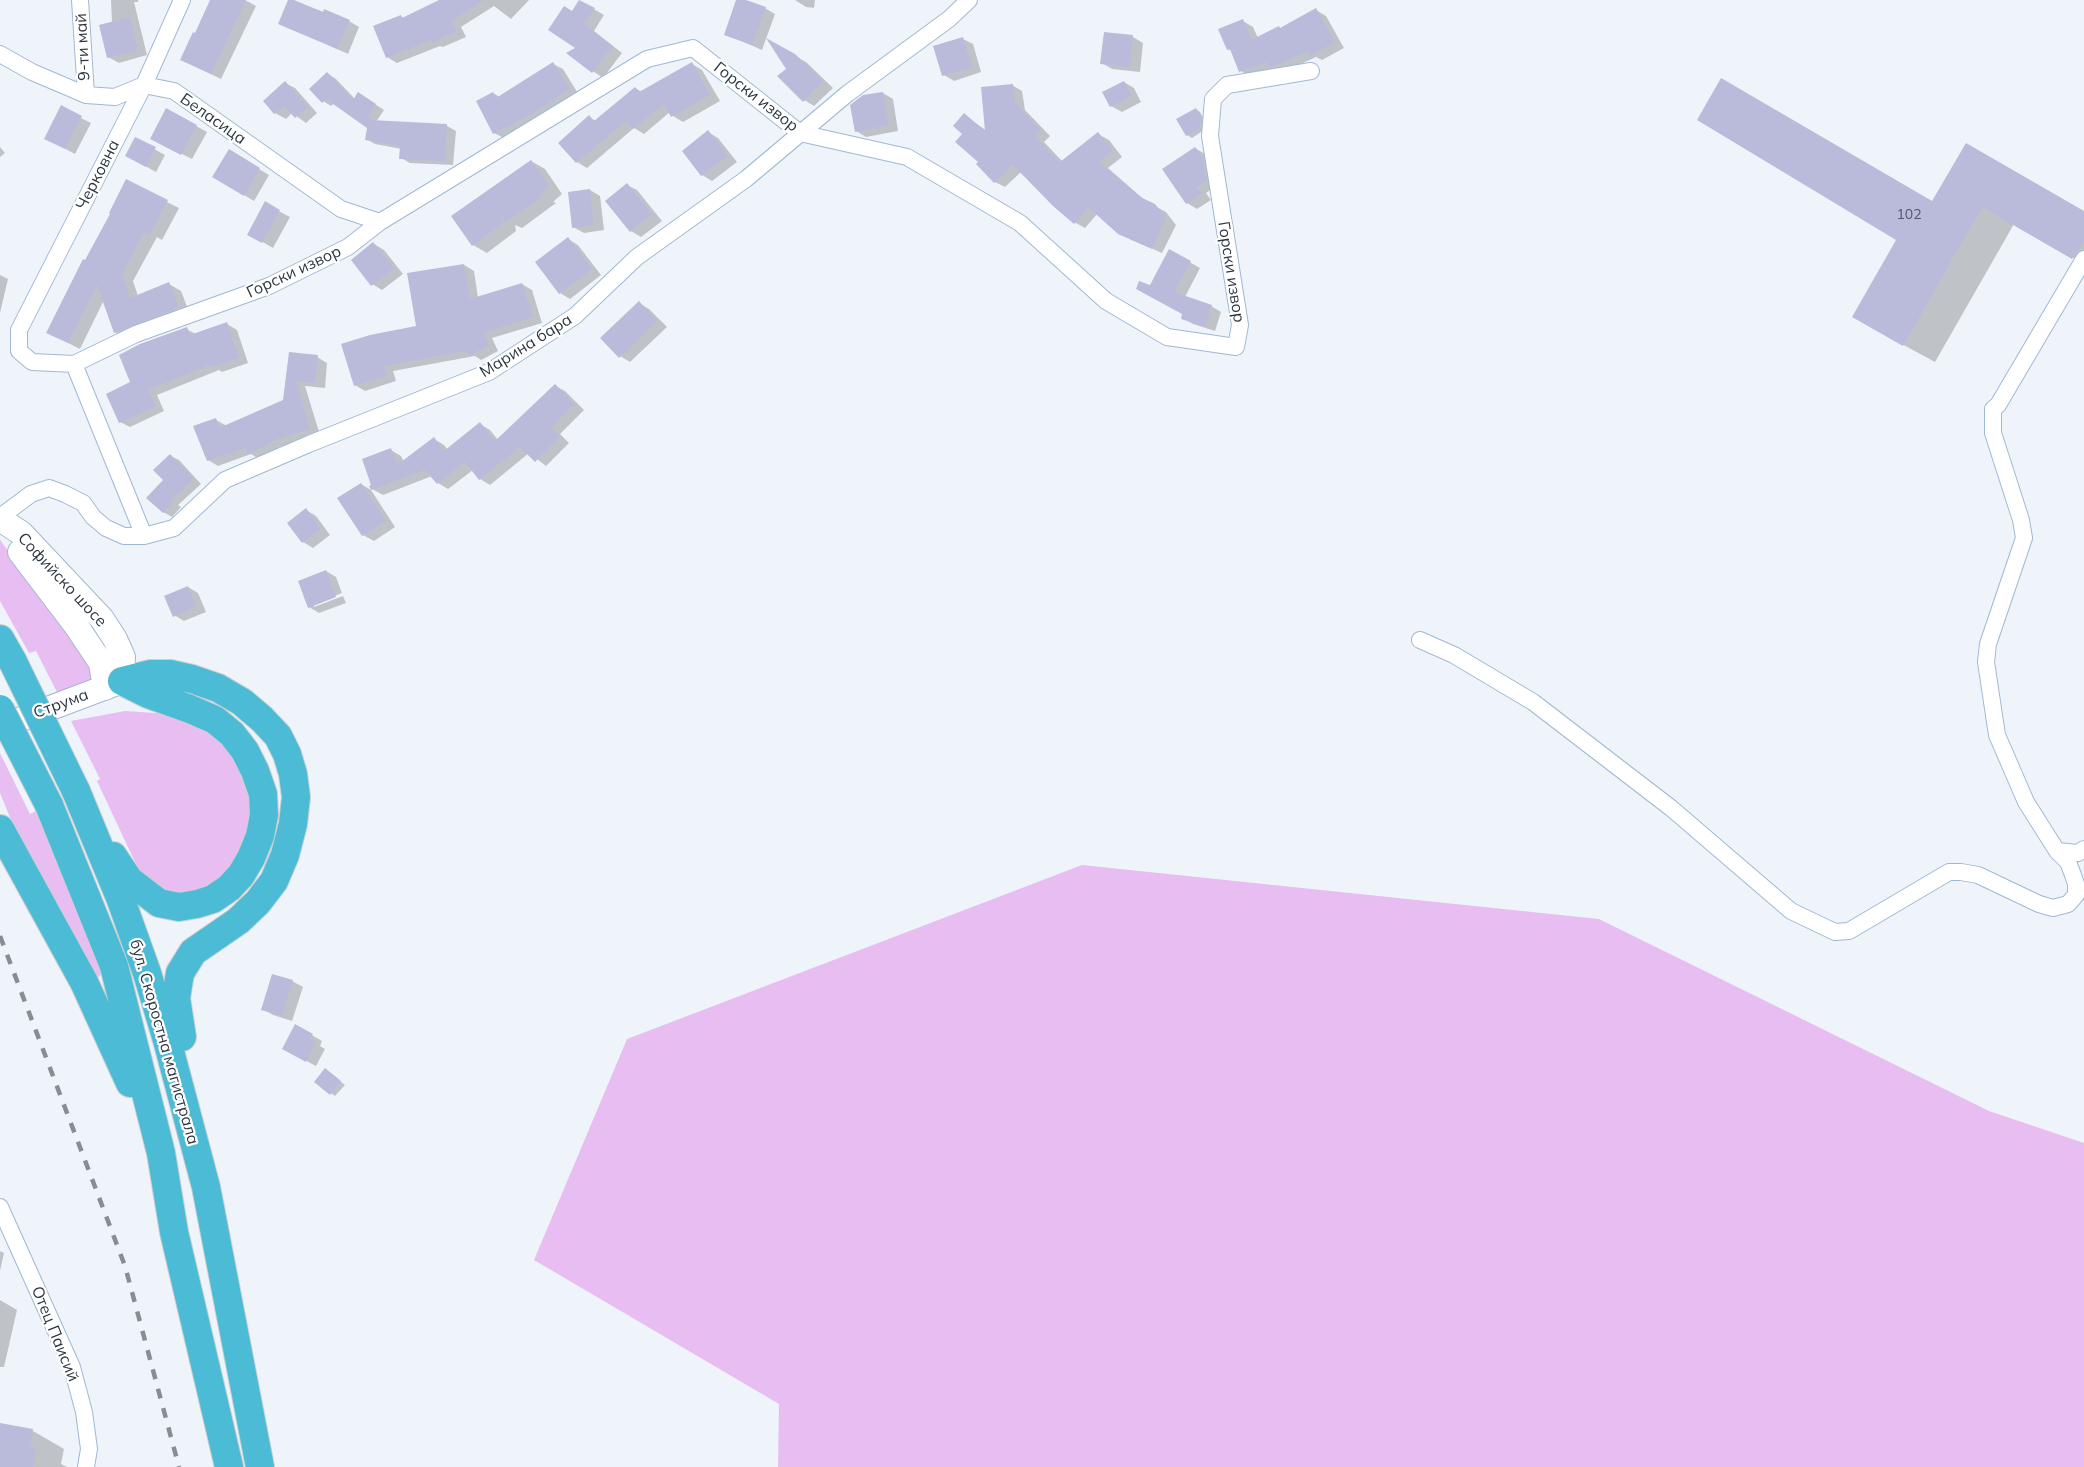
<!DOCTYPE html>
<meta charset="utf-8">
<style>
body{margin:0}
canvas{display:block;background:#eff4fa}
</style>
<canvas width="2084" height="1467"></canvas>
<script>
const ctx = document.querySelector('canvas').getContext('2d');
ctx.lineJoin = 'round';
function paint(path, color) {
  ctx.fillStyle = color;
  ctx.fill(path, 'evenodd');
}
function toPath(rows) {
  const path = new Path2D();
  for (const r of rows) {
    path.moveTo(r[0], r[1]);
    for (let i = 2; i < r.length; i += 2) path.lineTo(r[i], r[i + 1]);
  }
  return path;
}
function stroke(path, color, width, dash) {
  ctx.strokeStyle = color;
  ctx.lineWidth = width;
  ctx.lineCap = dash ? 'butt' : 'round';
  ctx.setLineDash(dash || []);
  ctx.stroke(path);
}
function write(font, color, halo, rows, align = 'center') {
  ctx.font = font + ' Mulish,sans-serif';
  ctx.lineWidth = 4.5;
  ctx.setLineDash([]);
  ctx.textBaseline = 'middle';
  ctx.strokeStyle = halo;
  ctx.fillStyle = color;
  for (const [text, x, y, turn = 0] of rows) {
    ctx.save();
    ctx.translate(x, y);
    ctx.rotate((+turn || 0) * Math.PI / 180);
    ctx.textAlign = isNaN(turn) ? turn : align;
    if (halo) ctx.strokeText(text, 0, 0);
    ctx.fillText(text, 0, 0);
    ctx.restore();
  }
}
paint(toPath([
 [0,540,94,665,90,686,60,698,36,651,29,653,0,601],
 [125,711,170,714,215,734,242,764,256,817,242,854,207,890,180,899,141,875,97,781,100,779,71,721],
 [0,753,30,814,36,811,77,902,102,967,100,976,94,980,16,832,0,793],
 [1082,865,1599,919,1989,1111,2084,1143,2084,1467,778,1467,779,1404,534,1260,627,1039]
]), '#e8bef2');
paint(toPath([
 [111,0,138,0,138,2,134,2,147,55,119,63,108,57,112,23],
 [211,0,245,0,256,6,221,79,192,65,196,35],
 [289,0,349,21,359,27,348,54,280,23],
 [442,0,529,0,511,19,494,6,461,27,466,37,443,47,440,46,397,63,387,57,400,16,404,18],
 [738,0,765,8,775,14,762,50,725,34],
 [795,0,815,0,814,8,806,7],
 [580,1,604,15,594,31,622,53,603,78,568,54,578,48,572,13],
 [1316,10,1326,16,1344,48,1322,60,1316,57,1283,72,1275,68,1251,77,1241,71,1233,52,1228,49,1243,21,1253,27,1258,38,1281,29],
 [1105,34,1133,37,1143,43,1140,72,1112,69,1102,63],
 [963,39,973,44,981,72,954,81,944,75],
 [770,42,806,62,833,88,814,106,804,100,788,69],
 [553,64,563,69,579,95,504,138,494,133,493,93,500,97],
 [692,64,702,70,720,101,683,122,673,116,670,112,644,134,634,128,587,168,577,162,589,117,596,121,635,88,642,92],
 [328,74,336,79,355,99,367,99,384,110,376,122,447,126,456,131,453,165,410,163,401,158,402,149,375,144,366,139,369,127,335,103,331,106,323,101],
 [1124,82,1134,88,1141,102,1122,112,1111,106,1104,93],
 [285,83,295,88,317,113,306,123,292,113,286,119,275,113,265,101],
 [1012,85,1022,91,1025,110,1050,136,1044,142,1063,162,1098,134,1109,140,1122,157,1108,168,1147,202,1166,212,1176,225,1162,253,1130,239,1097,214,1085,228,1074,222,1021,172,1005,187,995,182,980,162,964,134,964,115,987,131],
 [883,93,893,99,898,131,866,137,856,131],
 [1196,109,1200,112,1205,121,1204,130,1192,138,1187,135],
 [167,110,207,132,192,159,162,144],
 [81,118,91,123,75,154,56,144],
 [708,132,718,138,737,162,712,181,702,175],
 [136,139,165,155,156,172,127,156],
 [0,147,5,153,0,157],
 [1195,148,1205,154,1216,186,1206,193,1211,200,1197,209,1187,203],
 [230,152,269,175,254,201,214,177],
 [531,161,545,169,562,194,553,202,556,203,522,228,515,225,516,231,487,253,473,245],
 [627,185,637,190,662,221,641,237,631,231,607,201],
 [590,190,600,196,604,230,584,233,573,227],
 [167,202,179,208,162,240,157,237,133,281,138,296,169,284,181,291,190,314,127,339,115,332,104,300,80,349,60,339,86,262],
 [1931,203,2084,213,2084,264,2014,224,1935,362,1885,335,1898,239],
 [265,204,290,217,273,248,249,234],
 [568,239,578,245,601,275,570,299,560,293],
 [374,244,384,250,403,274,382,290,372,284],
 [1170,251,1200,268,1185,297,1211,306,1221,312,1215,331,1193,324,1183,318,1184,314,1151,286],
 [464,265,474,271,478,298,522,284,532,290,542,323,492,338,498,351,481,360,475,356,393,371,396,381,365,391,355,385,418,328],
 [0,275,8,279,0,313],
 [639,303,649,309,667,327,630,362,620,356],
 [227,324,237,330,248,363,222,372,219,370,157,395,164,411,130,427,120,422,186,329,196,334],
 [290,354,317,357,327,363,325,388,305,386,320,435,278,447,279,450,259,459,251,454,218,466,208,460,216,420,227,426,284,401],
 [555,386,565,391,584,410,560,434,569,443,546,466,529,453,490,485,480,479,473,470,448,489,438,483,432,476,383,495,372,489,391,450,401,456,404,462,434,439,444,445,448,450,480,424,490,430,498,440],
 [170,456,179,460,201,484,178,505,181,507,172,517,163,512,165,480],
 [361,484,371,490,395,527,374,541,363,535,339,499],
 [306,510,316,516,330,535,313,548,303,542],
 [326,571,336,577,342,593,314,604,314,607,343,596,346,603,319,613,309,607],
 [188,587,198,593,206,612,184,621,174,615],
 [292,981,303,987,292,1021,273,1015,263,1009],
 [296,1026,322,1041,320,1046,325,1049,316,1066,284,1049],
 [330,1073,345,1085,335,1096,316,1082],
 [0,1251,4,1253,0,1271],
 [0,1300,17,1310,4,1367,0,1367],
 [1,1425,33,1431,64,1449,61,1464,67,1467,0,1467]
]), '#0003');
paint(toPath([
 [210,0,246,0,211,74,180,60,193,32,195,33],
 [288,0,294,0,323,12,324,9,350,20,337,49,278,24],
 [439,0,484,0,452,21,456,31,432,43,431,40,386,58,373,26,401,15,402,18],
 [579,0,595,8,584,24,613,46,592,73,566,53,575,48,548,30,564,6,572,11],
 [736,0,746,0,766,7,752,45,724,35],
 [1316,8,1335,42,1310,56,1308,51,1272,67,1270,67,1267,62,1239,72,1230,49,1227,50,1218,29,1243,19,1251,40,1279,26,1280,28],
 [130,17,138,50,107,58,99,25],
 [1104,32,1133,35,1130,67,1100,64],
 [963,37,972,67,942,76,933,46],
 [766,38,795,54,823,81,803,102,777,76,786,69],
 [553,62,570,89,530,115,493,134,476,101,493,92,496,98],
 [692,62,710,95,671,117,664,104,633,129,626,121,576,163,558,143,589,115,594,121,635,87,639,92],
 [327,72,353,100,358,92,376,104,368,116,371,120,447,124,445,161,399,159,400,146,365,140,367,128,326,99,322,103,309,89],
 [1721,78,1932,201,1966,143,2084,211,2084,243,2072,259,1982,207,1903,346,1852,317,1896,240,1697,120],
 [285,81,308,107,295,118,284,106,274,114,263,101],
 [1124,81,1132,96,1110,107,1102,92],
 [1013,84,1015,103,1041,130,1034,135,1060,162,1098,132,1113,151,1099,162,1140,197,1155,204,1166,218,1152,249,1118,234,1088,207,1074,224,1053,206,1013,165,994,183,976,164,978,162,955,142,962,134,953,126,964,113,985,131,981,87],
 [883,92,889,125,855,132,850,105,863,95],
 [61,105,82,116,65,149,44,139],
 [166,108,197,125,181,155,150,139],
 [1196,108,1201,117,1200,128,1186,136,1176,119],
 [708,130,728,156,701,176,682,151],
 [135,137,156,147,146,167,125,156],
 [1195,147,1203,158,1206,180,1197,187,1202,193,1186,204,1162,169],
 [229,149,260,168,244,196,212,177],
 [531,160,549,186,538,196,544,195,508,221,505,222,501,216,503,223,472,246,451,216],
 [126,179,168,200,150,235,144,232,122,274,130,298,169,282,179,307,114,333,97,285,68,343,46,333,83,259,85,260,110,214,109,213],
 [627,183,652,214,630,232,605,201],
 [590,189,594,225,572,228,568,192],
 [265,201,280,210,262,243,247,235],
 [568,237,592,269,559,294,535,262],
 [373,242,394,268,371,286,351,260],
 [1169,249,1191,261,1174,292,1212,305,1205,327,1181,319,1182,314,1136,289,1139,281,1150,285],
 [464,264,470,299,522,283,533,317,483,333,489,346,469,355,467,351,384,366,387,376,354,386,341,344,370,335,416,326,407,273],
 [639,301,657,321,619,358,600,338],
 [227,322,239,358,211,367,210,365,148,390,156,406,119,423,106,394,130,382,119,355,140,344,187,327,190,335],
 [289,352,318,355,315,383,296,381,310,429,269,442,270,444,247,454,245,448,207,461,193,426,216,418,219,428,283,400],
 [555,384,575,404,551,427,560,437,535,462,520,447,479,480,465,462,437,484,425,470,371,490,369,486,371,485,362,459,391,448,397,465,434,437,444,451,480,422,495,441],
 [170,454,194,478,171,500,173,502,163,513,146,498,163,480,153,470],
 [361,483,386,521,362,536,337,498],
 [306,508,321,529,302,543,287,523],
 [326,570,336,597,308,608,298,581],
 [188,586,196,607,173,617,164,596],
 [272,974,293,980,282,1016,261,1010],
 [295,1024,313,1034,310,1039,316,1042,306,1062,282,1049],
 [325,1068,341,1081,330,1095,314,1082],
 [0,1423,33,1429,30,1446,36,1448,33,1467,0,1467]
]), '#babadb');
const minor = toPath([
 [80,0,86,95],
 [182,0,144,85,19,330,19,351,32,362,74,364,136,334,269,286,348,247,380,222,647,59,693,48,800,133,907,157,1020,223,1106,301,1167,337,1236,347,1240,325,1210,136,1213,99,1227,85,1311,71],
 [0,54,32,72,86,95,115,97,144,85,174,91,341,209,380,222],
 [74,364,144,536],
 [0,517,31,494,49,488,65,494,83,503,93,517,106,528,124,536,144,536,174,528,225,480,309,444,489,372,575,316,637,257,746,179,847,94,949,19,969,0],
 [1420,640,1454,655,1533,702,1671,808,1791,911,1835,932,1849,931,1949,872,1961,872,1978,875,2039,904,2053,908,2068,904,2076,895,2076,884,2073,875,2068,862,2057,851,2026,802,1997,735,1986,662,1988,644,2024,538,2021,520,1993,433,1993,409,1998,405,2084,259],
 [2057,851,2078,853,2084,849],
 [0,1207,72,1367,84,1412,89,1449,86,1467]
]);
const secondary = toPath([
 [0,519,21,533,102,619,115,639,123,657,122,681,0,727],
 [20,552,77,627,101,663,105,688]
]);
const trunk = toPath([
 [0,639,13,662],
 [122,681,150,674,170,674,192,679,218,688,242,702,262,719,278,736,287,754,293,774,296,797,293,824,285,855,274,881,258,902,238,921,193,952,180,973,176,998,182,1037],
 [76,791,121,900,147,973,167,1040,206,1187,260,1467],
 [49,805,114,966,161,1153,174,1232,229,1467],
 [0,829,84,982,130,1083],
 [113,856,129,880,159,903,179,907,197,904,213,899,229,888,241,875,251,858,260,836,264,815,263,794,255,771,245,751,232,734,215,720,190,709,148,694,122,681]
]);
stroke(minor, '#a1b8d3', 18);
stroke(secondary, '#a1b8d3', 26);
stroke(trunk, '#cdcfd1', 30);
stroke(minor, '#fff', 16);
stroke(secondary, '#fff', 24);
stroke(trunk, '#4cbcd6', 28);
stroke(toPath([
 [0,936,125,1266,179,1467]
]), '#868d96', 4.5, [10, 10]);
const trunkBridge = toPath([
 [13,662,76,791],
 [0,709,49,805]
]);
stroke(trunkBridge, '#cdcfd1', 30, []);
stroke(trunkBridge, '#4cbcd6', 28);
write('14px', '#505768', null, [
 ["102",1909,215]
]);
write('16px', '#2d3641', '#fff', [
 ["9-ти май",83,47,-93],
 ["Горски извор",756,97,38],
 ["Беласица",213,119,35],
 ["Черковна",98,175,-63],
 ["Горски извор",294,272,-25],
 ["Горски извор",1231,272,81],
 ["Марина бара",526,346,-32],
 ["Софийско шосе",62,580,47],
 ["Струма",61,704,-20],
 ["бул. Скоростна магистрала",164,1042,74],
 ["Отец Паисий",55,1334,68]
]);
</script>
